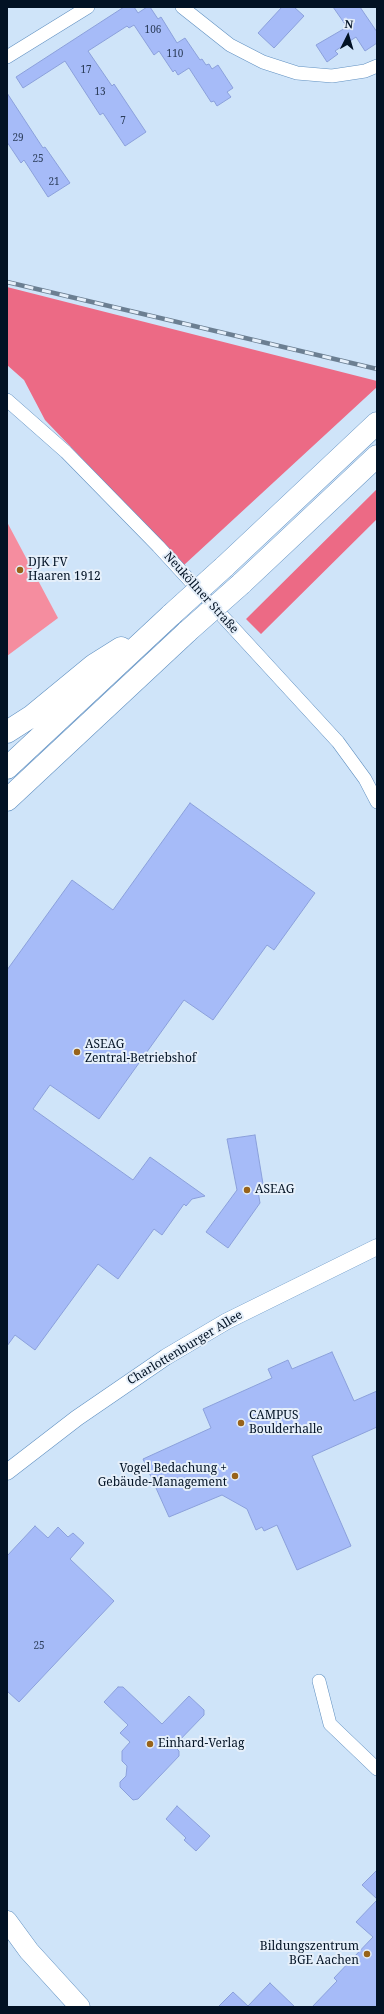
<!DOCTYPE html>
<meta charset="utf-8">
<style>
body{margin:0}
#map{position:relative;width:384px;height:2014px;overflow:hidden;background:#cfe4f9;font-family:"Noto Serif",serif}
canvas{display:block}
.frame{position:absolute;inset:0;border:8px solid #021224;pointer-events:none}
.north{position:absolute;left:328px;top:16px;width:40px;height:40px;-webkit-text-stroke:3px #e5effa;paint-order:stroke;rotate:5deg;font-size:11px;font-weight:700;line-height:16px;text-align:center;color:#021224}
.north::after{content:'';display:block;margin:auto;width:14px;height:18px;background:#021224;clip-path:polygon(50% 0,100% 100%,50% 72%,0 100%)}
</style>
<div id="map">
<canvas width="384" height="2014"></canvas>
<div class="frame"></div>
<div class="north">N</div>
</div>
<script>
const ctx = document.querySelector('canvas').getContext('2d');
ctx.lineJoin = 'round';
function paint(path, color) {
  ctx.fillStyle = color;
  ctx.fill(path, 'evenodd');
}
function toPath(rows) {
  const path = new Path2D();
  for (const r of rows) {
    path.moveTo(r[0], r[1]);
    for (let i = 2; i < r.length; i += 2) path.lineTo(r[i], r[i + 1]);
  }
  return path;
}
function stroke(path, color, width, dash) {
  ctx.strokeStyle = color;
  ctx.lineWidth = width;
  ctx.lineCap = dash ? 'butt' : 'round';
  ctx.setLineDash(dash || []);
  ctx.stroke(path);
}
function write(font, color, halo, rows, align = 'center') {
  ctx.font = font + ' "Noto Serif",serif';
  ctx.lineWidth = 4;
  ctx.setLineDash([]);
  ctx.textBaseline = 'middle';
  ctx.strokeStyle = halo;
  ctx.fillStyle = color;
  for (const [text, x, y, turn = 0] of rows) {
    ctx.save();
    ctx.translate(x, y);
    ctx.rotate((+turn || 0) * Math.PI / 180);
    ctx.textAlign = isNaN(turn) ? turn : align;
    if (halo) ctx.strokeText(text, 0, 0);
    ctx.fillText(text, 0, 0);
    ctx.restore();
  }
}
paint(toPath([
 [7,522,58,618,7,656]
]), '#f58d9f');
paint(toPath([
 [7,287,377,381,377,387,184,565,45,420,24,380,7,365],
 [377,489,377,519,261,634,246,619]
]), '#ec6a85');
const building = toPath([
 [124,7,134,7,138,13,147,7,150,7,158,19,161,17,177,43,185,38,200,60,202,59,206,65,209,64,212,69,218,65,233,88,227,92,231,97,217,106,214,101,211,102,189,68,178,75,175,70,173,72,159,51,154,55,134,25,129,28,127,26,88,51,112,86,114,84,146,132,125,146,103,113,100,115,65,61,23,88,16,77,124,7],
 [282,7,294,7,304,16,274,48,258,33,282,7],
 [333,7,360,7,377,32,377,43,365,51,356,37,335,51,338,54,327,62,316,45,347,27,333,7],
 [7,93,43,148,45,147,70,183,48,197,24,160,21,163,7,142,7,93],
 [190,803,315,893,274,950,267,945,213,1020,184,1000,99,1119,50,1085,33,1109,133,1180,150,1157,205,1196,192,1199,186,1206,184,1204,162,1235,154,1229,118,1279,98,1264,35,1350,15,1335,7,1346,7,970,72,880,113,910,190,803],
 [255,1135,263,1184,257,1185,260,1203,228,1248,206,1232,237,1190,227,1139,255,1135],
 [332,1352,354,1401,377,1391,377,1427,312,1456,351,1546,297,1570,277,1525,264,1531,262,1527,256,1530,247,1509,222,1495,169,1517,143,1459,211,1428,203,1409,272,1378,268,1369,288,1360,292,1369,332,1352],
 [35,1526,48,1538,58,1527,68,1537,73,1533,84,1543,70,1559,114,1601,19,1702,7,1691,7,1556,35,1526],
 [118,1687,123,1687,162,1724,189,1696,204,1710,204,1715,174,1746,179,1751,179,1756,138,1799,133,1800,120,1787,120,1782,126,1776,127,1766,122,1761,122,1751,130,1742,120,1733,128,1725,104,1702,118,1687],
 [177,1806,210,1836,196,1851,184,1840,186,1838,166,1819,177,1806],
 [377,1870,377,1899,362,1885,377,1870],
 [377,1900,377,2007,312,2007,337,1981,334,1978,373,1937,356,1922,377,1900],
 [270,1983,295,2007,218,2007,233,1992,248,2006,270,1983]
]);
paint(building, '#a6bbf8');
stroke(building, '#8ba0db', 1);
const minor = toPath([
 [182,7,230,45,263,62,297,73,332,76,365,71,377,66],
 [7,57,88,7],
 [7,400,66,452,158,546,338,742,365,779,377,802],
 [319,1681,330,1724,377,1769]
]);
const tertiary = toPath([
 [7,1472,77,1418,166,1357,227,1321,377,1247]
]);
const primary = toPath([
 [7,1921,29,1951,80,2007]
]);
const motorway = toPath([
 [224,567,377,423],
 [241,584,377,456],
 [7,732,32,716,94,665,121,648],
 [7,768,172,614],
 [7,800,188,631]
]);
stroke(minor, '#6090c1', 14);
stroke(tertiary, '#6090c1', 17);
stroke(primary, '#6090c1', 21);
stroke(motorway, '#6090c1', 23);
stroke(minor, '#fff', 13);
stroke(tertiary, '#fff', 16);
stroke(primary, '#fff', 20);
stroke(motorway, '#fff', 22);
const rail = toPath([
 [7,282,377,369]
]);
stroke(rail, '#6c7f92', 4.5);
stroke(rail, '#e5effa', 3, [9]);
const motorwayBridge = toPath([
 [172,614,224,567],
 [188,631,241,584]
]);
stroke(motorwayBridge, '#6090c1', 23, []);
stroke(motorwayBridge, '#fff', 22);
for (const [x, y, r, color] of [
 [20,570,4,"#98631a"],
 [77,1052,4,"#98631a"],
 [247,1190,4,"#98631a"],
 [241,1423,4,"#98631a"],
 [235,1476,4,"#98631a"],
 [150,1744,4,"#98631a"],
 [367,1954,4,"#98631a"]
]) {
  const dot = new Path2D();
  dot.arc(x, y, r, 0, 2 * Math.PI);
  ctx.fillStyle = color;
  ctx.fill(dot);
  stroke(dot, '#e5effa', 1.5);
}
write('10px', '#2b3c59', null, [
 ["106",153,30],
 ["110",175,54],
 ["17",86,70],
 ["13",100,92],
 ["7",123,121],
 ["29",18,138],
 ["25",38,159],
 ["21",54,182],
 ["25",39,1646]
]);
write('12px', '#021224', '#e5effa', [
 ["DJK FV",28,563],
 ["Haaren 1912",28,577],
 ["ASEAG",85,1045],
 ["Zentral-Betriebshof",85,1059],
 ["ASEAG",255,1190],
 ["CAMPUS",249,1416],
 ["Boulderhalle",249,1430],
 ["Vogel Bedachung +",227,1469,"right"],
 ["Gebäude-Management",227,1483,"right"],
 ["Einhard-Verlag",158,1744],
 ["Bildungszentrum",359,1947,"right"],
 ["BGE Aachen",359,1961,"right"]
], 'left');
write('12px', '#021224', '#e5effa', [
 ["Neuköllner Straße",201,593,48],
 ["Charlottenburger Allee",185,1348,-31]
]);
</script>
